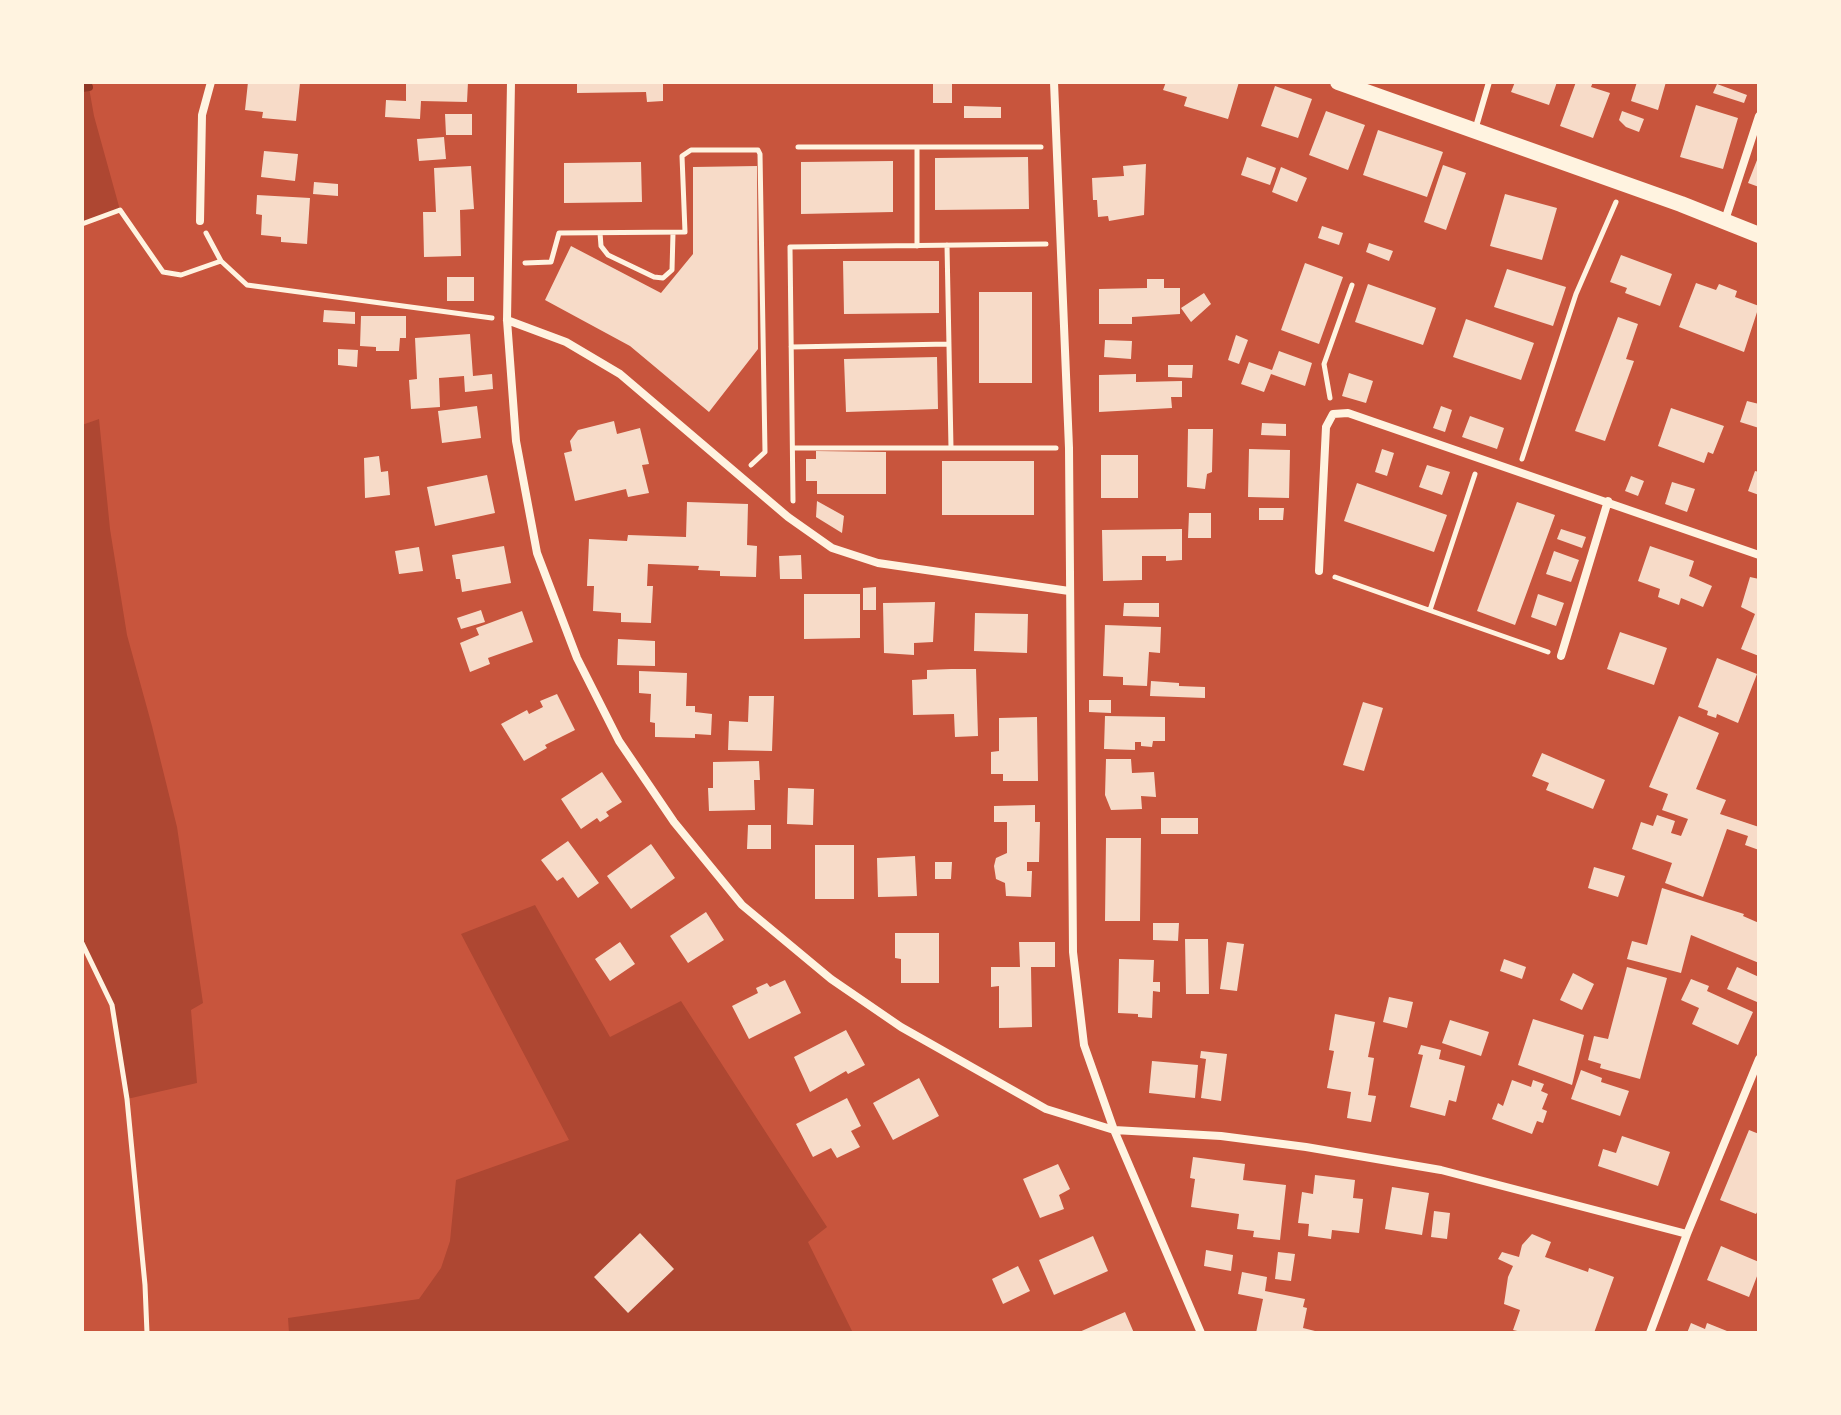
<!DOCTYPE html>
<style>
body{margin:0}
#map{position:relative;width:1841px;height:1415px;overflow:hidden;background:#c8553d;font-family:"Times New Roman",serif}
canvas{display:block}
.frame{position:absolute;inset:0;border:84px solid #fff3e0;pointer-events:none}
</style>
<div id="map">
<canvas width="1841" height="1415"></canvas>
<div class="frame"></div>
</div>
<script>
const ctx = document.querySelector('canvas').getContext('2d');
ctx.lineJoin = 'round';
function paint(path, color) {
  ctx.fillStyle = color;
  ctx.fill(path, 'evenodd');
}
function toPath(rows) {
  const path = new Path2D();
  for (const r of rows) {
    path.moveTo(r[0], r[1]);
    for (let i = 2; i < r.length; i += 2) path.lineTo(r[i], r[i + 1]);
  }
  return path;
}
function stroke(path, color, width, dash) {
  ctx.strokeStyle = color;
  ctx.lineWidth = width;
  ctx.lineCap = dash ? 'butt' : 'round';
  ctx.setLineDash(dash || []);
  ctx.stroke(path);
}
paint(toPath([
 [82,82,88,82,94,116,120,210,82,224],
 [99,419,110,529,127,635,152,726,177,827,203,1003,191,1010,197,1083,127,1099,112,1005,82,943,82,425],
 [535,905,610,1037,681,1001,827,1227,808,1242,853,1333,289,1333,288,1318,419,1299,441,1268,450,1241,456,1180,569,1140,461,934]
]), '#ae4732');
stroke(toPath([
 [82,88,89,87]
]), '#8f3625', 8);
paint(toPath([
 [248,82,300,83,296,121,262,118,263,112,245,110],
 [406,82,468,82,467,102,421,101,420,119,385,117,386,100,406,101],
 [577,82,663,82,663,101,647,102,646,92,577,93],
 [933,82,952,82,952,103,933,103],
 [1166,82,1239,82,1228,119,1184,106,1187,97,1163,90],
 [1515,82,1557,82,1549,105,1511,92],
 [1576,82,1593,82,1591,87,1610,93,1593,138,1560,126],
 [1637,82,1666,82,1658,110,1631,101],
 [1717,84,1747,95,1744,103,1713,93],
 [1275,86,1312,99,1298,138,1261,126],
 [1696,105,1738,118,1723,169,1680,157],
 [964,106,1001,107,1001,118,964,118],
 [1326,111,1365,125,1348,170,1309,155],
 [1622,111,1644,119,1639,132,1626,127,1619,120],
 [445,114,472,114,472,135,446,135],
 [1378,130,1443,152,1427,197,1363,175],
 [444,137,446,159,419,161,417,139],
 [264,151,298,154,295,181,261,177],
 [1759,155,1759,187,1748,183],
 [1028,157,1029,209,935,210,935,158],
 [1247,157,1276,168,1270,185,1241,175],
 [893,161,893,212,801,214,801,162],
 [641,162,642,202,564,203,564,163],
 [1146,164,1144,215,1109,221,1108,216,1098,217,1097,200,1093,200,1092,178,1124,176,1123,166],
 [1443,165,1466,173,1446,230,1424,222],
 [471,166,474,209,460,210,461,256,424,257,423,212,436,212,434,168],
 [757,166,758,349,709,412,630,346,545,300,571,246,661,293,693,254,693,167],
 [1281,167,1307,178,1297,202,1272,192],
 [314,182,338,184,338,196,313,194],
 [1505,194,1557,208,1542,260,1490,246],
 [257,195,310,198,307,244,281,242,281,237,261,235,262,215,256,214],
 [1322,226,1343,233,1339,245,1318,238],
 [1369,243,1393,251,1389,261,1366,252],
 [1621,255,1672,274,1660,306,1625,293,1627,288,1610,282],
 [843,261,939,261,939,313,844,314],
 [1305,263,1343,277,1319,344,1281,330],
 [1507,269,1566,287,1553,326,1494,307],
 [447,277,474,277,474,301,447,301],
 [1147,279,1164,279,1164,288,1180,288,1180,314,1132,317,1132,324,1099,324,1099,289,1147,288],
 [1696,283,1716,290,1719,284,1737,291,1735,297,1759,306,1744,352,1679,327],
 [1368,284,1436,308,1423,345,1355,322],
 [979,292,1032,292,1032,383,979,383],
 [1204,293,1211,304,1191,322,1181,308],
 [324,310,355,312,355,324,323,322],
 [361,316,406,316,406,338,400,338,399,351,376,351,376,347,360,346],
 [1618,317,1638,324,1626,359,1634,361,1605,441,1575,431],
 [1466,319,1534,343,1521,380,1453,357],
 [470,334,473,376,492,374,493,389,465,392,464,376,439,378,440,407,411,409,409,380,417,379,415,338],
 [1236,335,1248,340,1239,364,1228,360],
 [1105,340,1132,341,1131,359,1104,357],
 [338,349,358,350,357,367,338,365],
 [1279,351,1312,363,1305,386,1271,374,1264,392,1241,384,1249,362,1272,370],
 [937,357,938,409,846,412,844,359],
 [1168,365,1193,365,1192,378,1168,377],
 [1349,373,1373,381,1366,403,1342,396],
 [1136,374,1136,382,1182,381,1182,397,1171,397,1172,408,1099,412,1099,375],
 [1747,401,1759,404,1759,428,1740,422],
 [477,406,481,438,442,443,438,411],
 [1441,406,1452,410,1445,432,1433,428],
 [1671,408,1724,426,1713,454,1708,452,1704,463,1658,446],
 [1470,416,1504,428,1497,449,1462,437],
 [614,421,617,434,640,428,649,464,642,465,649,493,628,497,626,489,575,501,564,453,572,451,570,441,578,430],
 [1262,423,1286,424,1286,436,1261,435],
 [1188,429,1213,429,1212,472,1207,474,1205,489,1187,487],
 [1249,449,1290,450,1289,498,1248,497],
 [1382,449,1394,453,1387,476,1375,472],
 [816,451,886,452,886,494,817,494,817,481,806,481,806,459,816,459],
 [1101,455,1138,455,1138,498,1101,498],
 [379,456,381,472,388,471,390,495,365,498,364,458],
 [942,461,1034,461,1034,515,942,515],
 [1427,465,1450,472,1442,495,1419,487],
 [1755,471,1759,472,1759,495,1748,491],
 [487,475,495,513,435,526,427,487],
 [1631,476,1644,481,1638,496,1625,491],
 [1672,482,1695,489,1687,512,1665,504],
 [1357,483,1447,515,1434,552,1344,521],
 [817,501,844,516,842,533,816,517],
 [687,502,748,504,747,545,757,546,756,577,720,576,720,571,698,570,699,566,648,564,647,586,653,586,651,623,621,622,621,613,593,611,594,586,587,586,589,539,627,541,628,535,686,537],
 [1517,502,1555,515,1515,625,1477,611],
 [1259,508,1284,508,1283,520,1259,520],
 [1189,513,1211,513,1211,538,1188,538],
 [1182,529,1182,560,1166,561,1166,556,1142,556,1142,580,1103,581,1102,530],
 [1561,529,1586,537,1582,548,1557,539],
 [504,546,511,583,462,592,460,579,456,579,452,555],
 [1650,546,1694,561,1689,576,1712,586,1703,607,1681,598,1679,605,1658,597,1660,589,1638,581],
 [419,547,423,571,399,574,395,551],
 [1554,551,1579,560,1571,582,1546,574],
 [801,555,802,579,780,579,779,556],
 [1750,577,1759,579,1759,656,1741,649,1755,614,1741,607],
 [876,587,876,610,863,610,863,588],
 [804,594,860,594,860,638,804,639],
 [1538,594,1564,603,1556,626,1531,617],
 [935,602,933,642,914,643,914,655,884,653,883,603],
 [1124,603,1159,603,1159,617,1123,616],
 [481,610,485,622,461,629,457,618],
 [522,611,533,642,488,658,490,664,470,672,460,643,479,635,476,628],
 [975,613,1028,614,1027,653,974,651],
 [1105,625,1161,627,1160,653,1149,652,1147,686,1123,685,1123,677,1103,676],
 [1620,632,1667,648,1654,685,1607,669],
 [618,639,655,641,655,666,617,665],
 [1717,658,1757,674,1738,723,1717,714,1716,718,1707,715,1708,711,1698,707],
 [951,669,976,669,978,736,955,737,954,714,913,715,912,680,927,679,927,670],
 [639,671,687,673,686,706,695,706,695,712,712,714,711,735,695,734,695,738,655,737,655,723,650,722,651,694,639,693],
 [1151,681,1179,683,1179,686,1205,687,1205,698,1150,696],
 [557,694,575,730,545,745,547,748,524,761,501,724,527,710,529,714,543,707,540,701],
 [749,696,774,696,772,751,728,750,729,721,748,722],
 [1089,700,1111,700,1111,713,1089,712],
 [1363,702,1383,708,1364,771,1343,765],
 [1105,716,1165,717,1165,741,1153,741,1152,747,1141,746,1141,742,1135,742,1135,750,1104,749],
 [1679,716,1719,733,1696,789,1726,800,1720,814,1759,827,1759,850,1745,845,1748,836,1727,829,1703,897,1665,883,1672,863,1632,849,1641,822,1653,826,1657,815,1675,821,1671,833,1681,836,1688,819,1662,810,1668,794,1649,787],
 [1037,717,1038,781,1003,781,1003,774,991,774,991,752,999,751,999,718],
 [1542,753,1605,780,1593,809,1546,790,1549,783,1532,776],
 [1106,759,1131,759,1132,773,1154,772,1156,797,1141,796,1142,809,1111,810,1105,795],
 [759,761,760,780,754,780,755,810,709,811,708,788,713,788,713,762],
 [602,772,622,802,606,812,609,816,600,822,597,818,581,829,561,799],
 [788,788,814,789,813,825,787,824],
 [1035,805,1035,822,1040,822,1039,862,1027,862,1027,871,1032,871,1031,897,1006,896,1005,883,996,879,994,866,996,858,1007,853,1007,822,994,822,994,806],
 [1161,818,1198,818,1198,834,1161,834],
 [748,825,771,825,771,849,747,849],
 [1106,838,1141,838,1140,921,1105,921],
 [568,841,599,883,578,898,563,877,557,881,541,860],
 [651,844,675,878,631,909,607,876],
 [815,845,854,845,854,899,815,899],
 [915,856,917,896,878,897,877,858],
 [935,862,952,862,951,879,935,879],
 [1594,867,1625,876,1618,897,1588,888],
 [1662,888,1744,914,1743,916,1759,923,1759,963,1691,935,1681,973,1627,959,1632,941,1647,945],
 [706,912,724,940,688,963,670,936],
 [1153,923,1179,923,1178,941,1153,940],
 [895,933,939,933,939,983,901,983,901,959,895,958],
 [1185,939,1208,939,1209,994,1186,994],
 [620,942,635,964,610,981,595,959],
 [1019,942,1055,942,1055,967,1031,967,1032,1027,999,1028,999,986,991,987,991,967,1020,967],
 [1227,942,1244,944,1237,991,1220,989],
 [1119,959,1154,960,1153,982,1160,982,1160,992,1153,991,1152,1018,1138,1017,1138,1014,1118,1013],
 [1504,959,1526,967,1522,979,1500,971],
 [1627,967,1667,978,1640,1079,1600,1068,1601,1064,1588,1060,1594,1036,1608,1039],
 [1737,967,1759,977,1757,1002,1727,989],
 [1573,973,1594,984,1582,1010,1560,1000],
 [1691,979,1709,986,1707,991,1753,1012,1738,1045,1692,1024,1699,1008,1681,1000],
 [785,980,801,1013,749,1039,732,1006,758,993,756,988,767,983,770,987],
 [1389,997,1413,1002,1407,1028,1383,1022],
 [1335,1014,1375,1022,1368,1057,1374,1058,1368,1095,1376,1096,1371,1122,1347,1118,1351,1092,1327,1088,1334,1051,1329,1050],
 [1533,1019,1584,1035,1572,1085,1518,1065],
 [1450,1020,1489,1032,1481,1056,1442,1043],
 [846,1030,865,1065,848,1074,846,1071,810,1092,794,1057],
 [1421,1045,1441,1050,1439,1059,1465,1066,1456,1102,1449,1100,1445,1116,1410,1107,1423,1055,1418,1054],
 [1201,1051,1227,1054,1221,1101,1201,1098,1206,1059,1200,1058],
 [1152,1061,1198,1065,1195,1098,1149,1093],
 [1581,1070,1602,1078,1601,1082,1629,1091,1620,1116,1571,1099],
 [919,1078,939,1116,893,1140,873,1103],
 [1512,1080,1531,1087,1533,1080,1544,1084,1541,1091,1548,1094,1542,1109,1547,1111,1543,1123,1537,1121,1532,1134,1492,1119,1498,1103,1503,1106],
 [847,1098,861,1126,851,1131,860,1147,837,1158,831,1148,813,1157,796,1124],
 [1749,1130,1759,1134,1759,1208,1756,1214,1720,1200],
 [1622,1136,1670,1152,1658,1186,1598,1166,1603,1149,1616,1153],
 [1193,1157,1245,1164,1243,1180,1286,1185,1280,1240,1253,1237,1254,1231,1237,1229,1239,1214,1191,1207,1195,1179,1190,1178],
 [1058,1164,1070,1189,1059,1195,1064,1209,1040,1218,1023,1179],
 [1315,1175,1355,1180,1353,1198,1363,1199,1359,1233,1332,1230,1331,1239,1308,1236,1309,1224,1298,1223,1302,1192,1313,1194],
 [1392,1187,1429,1193,1422,1235,1385,1229],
 [1434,1211,1450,1213,1447,1239,1431,1237],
 [640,1233,674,1269,628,1313,594,1277],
 [1532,1234,1551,1242,1545,1257,1588,1272,1589,1268,1614,1277,1594,1333,1526,1333,1513,1330,1520,1310,1504,1304,1508,1277,1513,1266,1498,1259,1502,1252,1519,1257,1522,1245],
 [1093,1236,1108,1271,1054,1295,1039,1260],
 [1721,1246,1759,1262,1759,1271,1749,1297,1707,1280],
 [1206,1250,1233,1255,1231,1271,1204,1266],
 [1278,1252,1295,1254,1291,1281,1275,1279],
 [1018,1266,1030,1291,1003,1304,992,1279],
 [1242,1272,1267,1277,1265,1291,1305,1299,1303,1307,1307,1308,1303,1328,1323,1333,1256,1333,1263,1299,1238,1294],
 [1125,1312,1134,1333,1077,1333],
 [1691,1323,1705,1329,1707,1323,1732,1333,1687,1333]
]), '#f7dbc8');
stroke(toPath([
 [798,147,1041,147],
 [917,147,917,246],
 [82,224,120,210,163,272,181,275,221,261],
 [206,233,221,261,247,285,492,318],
 [600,233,601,246,608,255,654,277,663,278,672,270,673,233],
 [947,245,951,448],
 [525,263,551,262,559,233,685,232,682,156,691,150,758,150,760,154,765,452,751,465],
 [791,347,949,344],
 [1330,398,1324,364,1352,285],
 [793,448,1056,448],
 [1522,459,1576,294,1616,202],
 [793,501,790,247,1046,244],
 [1335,577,1548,652],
 [1430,610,1475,474],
 [82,943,112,1005,127,1099,145,1285,147,1333]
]), '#fff3e0', 5);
stroke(toPath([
 [1475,130,1489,82]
]), '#fff3e0', 6);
stroke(toPath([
 [511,82,507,320,516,441,537,553,577,658,619,741,674,822,742,905,831,979,901,1027,1046,1109,1114,1130,1221,1136,1306,1147,1441,1170,1687,1234],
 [1054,82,1069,448,1073,952,1084,1045,1114,1130,1201,1333],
 [1725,220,1759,116],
 [200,221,202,115,211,82],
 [507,320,566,342,620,374,788,517,832,548,878,563,1069,591],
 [1319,571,1326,427,1333,414,1348,413,1759,555],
 [1561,656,1608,501],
 [1650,1333,1687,1234,1759,1059]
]), '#fff3e0', 8);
stroke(toPath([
 [1338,82,1681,204,1759,235]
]), '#fff3e0', 16);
</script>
